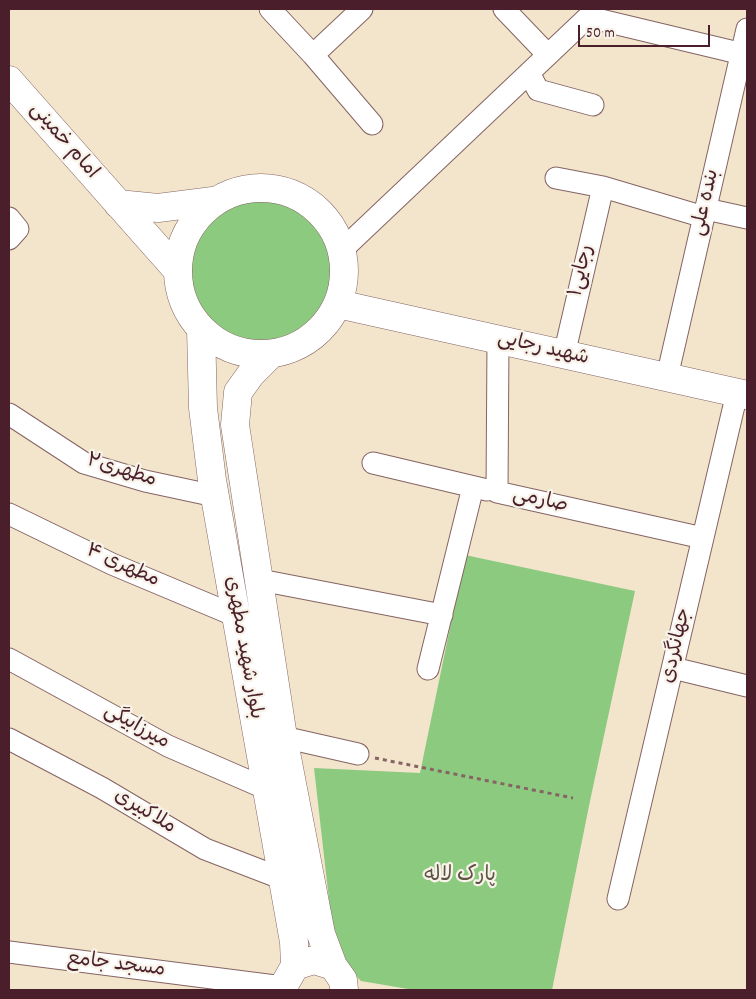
<!DOCTYPE html>
<meta charset="utf-8">
<style>
body{margin:0}
#map{position:relative;width:756px;height:999px;overflow:hidden;background:#f2e5cc;font-family:Dekko,sans-serif}
canvas{display:block}
.frame{position:absolute;inset:0;border:10px solid #4a1f2b;pointer-events:none}
.scale{position:absolute;left:578px;top:25px;width:132px;height:22px;box-sizing:border-box;border:2px solid #4a1f2b;border-top:0;padding-left:6px;font-size:15px;line-height:18px;white-space:nowrap;color:#4a1f2b;-webkit-text-stroke:4px #f7f3e8;paint-order:stroke}
</style>
<div id="map">
<canvas width="756" height="999"></canvas>
<div class="frame"></div>
<div class="scale">50 m</div>
</div>
<script>
const ctx = document.querySelector('canvas').getContext('2d');
ctx.lineJoin = 'round';
function paint(path, color) {
  ctx.fillStyle = color;
  ctx.fill(path, 'evenodd');
}
function toPath(rows) {
  const path = new Path2D();
  for (const r of rows) {
    if (r.length === 3) {
      path.moveTo(r[0] + r[2], r[1]);
      path.arc(r[0], r[1], r[2], 0, 2 * Math.PI);
      continue;
    }
    path.moveTo(r[0], r[1]);
    for (let i = 2; i < r.length; i += 2) path.lineTo(r[i], r[i + 1]);
  }
  return path;
}
function stroke(path, color, width, dash) {
  ctx.strokeStyle = color;
  ctx.lineWidth = width;
  ctx.lineCap = dash ? 'butt' : 'round';
  ctx.setLineDash(dash || []);
  ctx.stroke(path);
}
function write(font, color, halo, rows, align = 'center') {
  ctx.font = font + ' Dekko,"Playpen Sans Arabic",sans-serif';
  ctx.lineWidth = 4.5;
  ctx.setLineDash([]);
  ctx.textBaseline = 'middle';
  ctx.strokeStyle = halo;
  ctx.fillStyle = color;
  for (const [text, x, y, turn = 0] of rows) {
    ctx.save();
    ctx.translate(x, y);
    ctx.rotate((+turn || 0) * Math.PI / 180);
    ctx.textAlign = isNaN(turn) ? turn : align;
    if (halo) ctx.strokeText(text, 0, 0);
    ctx.fillText(text, 0, 0);
    ctx.restore();
  }
}
paint(toPath([
 [258,273,73],
 [465,555,635,591,590,801,552,990,414,990,361,981,342,961,332,926,314,768,420,773]
]), '#8cca80');
const minor = toPath([
 [270,9,313,55,372,124],
 [504,9,548,55],
 [313,55,362,9],
 [529,73,538,90,593,105],
 [556,178,603,187,704,217],
 [706,209,747,218],
 [9,218,18,229,9,239],
 [342,250,588,17,747,55],
 [498,340,497,492,703,538],
 [564,355,603,187],
 [667,377,747,29],
 [9,414,84,463,145,481,215,496],
 [373,463,487,490],
 [9,514,112,564,236,616],
 [260,580,442,615],
 [9,659,168,746,267,789],
 [673,668,747,686],
 [428,669,473,487],
 [283,737,358,754],
 [9,739,102,788,205,849,283,879],
 [618,899,737,393],
 [9,952,283,987]
]);
const major = toPath([
 [9,80,177,270],
 [261,271,83],
 [118,204,158,208,213,201],
 [338,304,747,395],
 [201,329,203,408,212,480,294,942,295,966],
 [271,354,251,374,238,392,235,425,283,737,321,934,333,966],
 [284,990,283,987,295,966,314,960,333,966,343,980,344,990]
]);
stroke(minor, '#856463', 23);
stroke(major, '#856463', 29);
stroke(toPath([
 [375,758,573,798]
]), '#856463', 3, [4, 4]);
stroke(minor, '#fff', 21);
stroke(major, '#fff', 28);
write('20px', '#4a1f2b', '#f7f3e8', [
 ["امام خمینی",63,142,49],
 ["بنده علی",707,203,-77],
 ["رجایی۱",583,271,-77],
 ["شهید رجایی",543,350,13],
 ["مطهری۲",121,472,17],
 ["صارمی",540,502,12],
 ["مطهری ۴",122,567,24],
 ["جهانگردی",678,646,-77],
 ["بلوار شهید مطهری",242,648,80],
 ["میرزابیگی",136,728,29],
 ["ملاکبیری",144,813,31],
 ["مسجد جامع",116,966,7]
]);
write('20px', '#5e5244', '#f7f3e8', [
 ["پارک لاله",460,877]
]);
</script>
